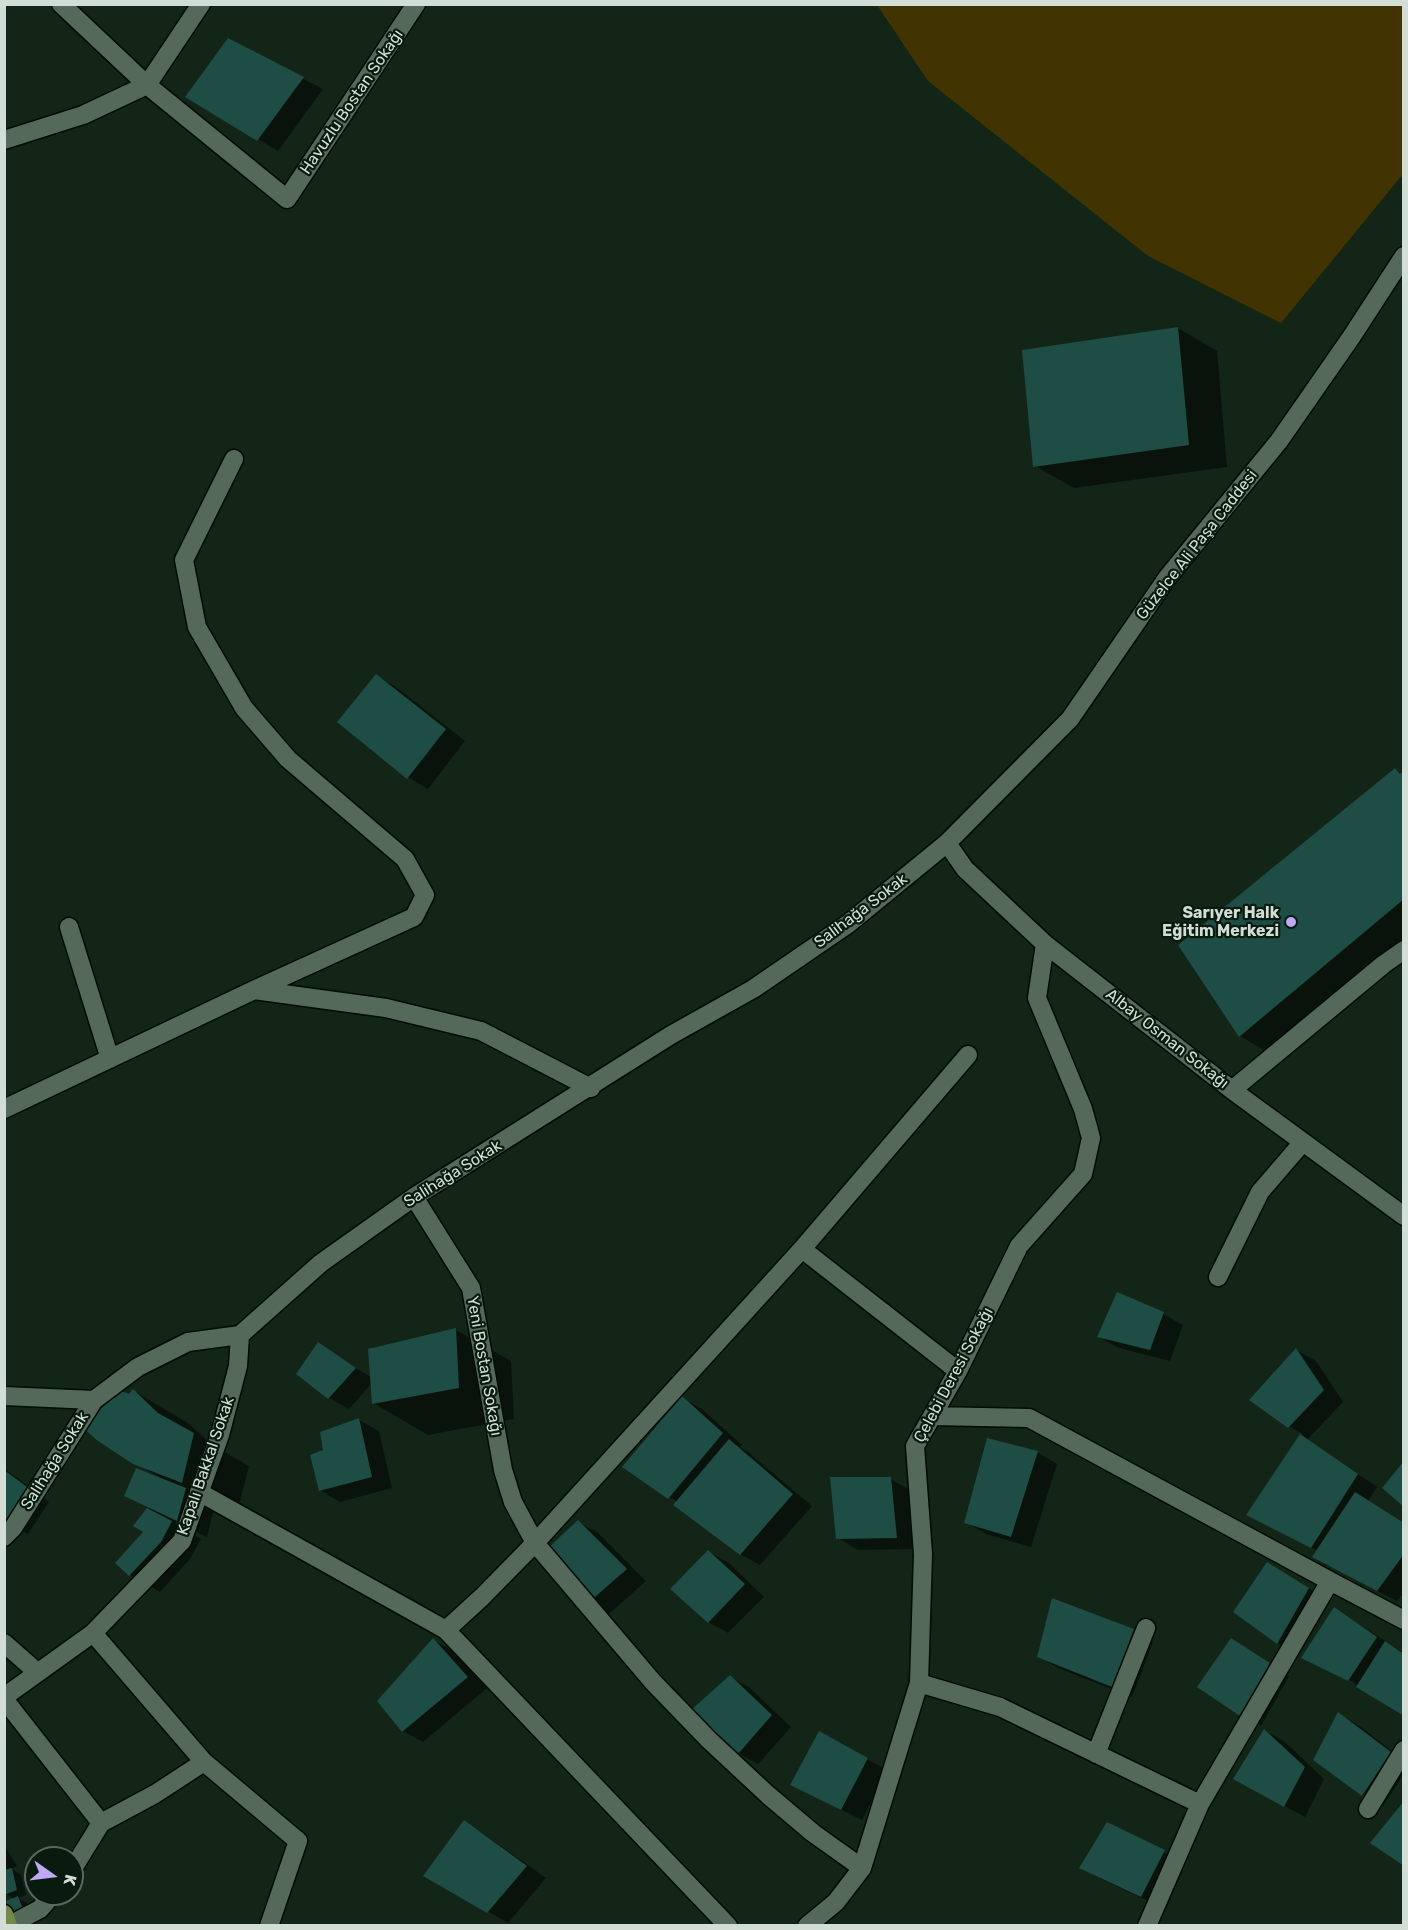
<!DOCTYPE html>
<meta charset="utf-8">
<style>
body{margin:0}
#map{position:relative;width:1408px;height:1930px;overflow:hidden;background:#122517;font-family:Rubik,sans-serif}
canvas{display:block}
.frame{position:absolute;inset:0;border:6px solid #d2ded5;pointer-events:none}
.north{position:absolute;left:24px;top:1846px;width:60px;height:60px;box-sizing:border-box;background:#091b0e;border:2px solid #59695e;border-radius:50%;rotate:104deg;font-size:16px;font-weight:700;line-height:24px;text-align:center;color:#d2ded5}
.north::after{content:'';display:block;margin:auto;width:21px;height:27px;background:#bfa9f4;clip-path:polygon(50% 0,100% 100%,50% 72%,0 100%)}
</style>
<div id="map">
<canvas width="1408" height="1930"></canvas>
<div class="frame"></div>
<div class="north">K</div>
</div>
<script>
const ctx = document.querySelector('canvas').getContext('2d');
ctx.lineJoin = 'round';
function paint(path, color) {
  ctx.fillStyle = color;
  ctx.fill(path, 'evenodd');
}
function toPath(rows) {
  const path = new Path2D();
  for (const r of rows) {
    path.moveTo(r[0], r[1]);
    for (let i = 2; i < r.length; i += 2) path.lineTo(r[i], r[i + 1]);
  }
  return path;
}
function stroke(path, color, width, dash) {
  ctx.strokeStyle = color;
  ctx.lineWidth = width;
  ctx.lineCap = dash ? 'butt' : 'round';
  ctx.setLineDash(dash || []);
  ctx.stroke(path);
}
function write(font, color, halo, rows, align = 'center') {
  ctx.font = font + ' Rubik,sans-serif';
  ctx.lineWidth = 4.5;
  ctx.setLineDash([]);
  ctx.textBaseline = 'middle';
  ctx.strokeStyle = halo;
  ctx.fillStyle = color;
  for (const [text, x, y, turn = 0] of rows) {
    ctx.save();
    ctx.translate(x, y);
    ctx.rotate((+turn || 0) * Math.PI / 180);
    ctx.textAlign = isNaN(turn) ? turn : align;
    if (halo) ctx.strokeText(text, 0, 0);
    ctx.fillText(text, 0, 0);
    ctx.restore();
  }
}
paint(toPath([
 [877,5,1403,5,1403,174,1281,323,1148,256,928,81]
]), '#423400');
paint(toPath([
 [229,40,323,89,278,151,258,139],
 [1178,328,1217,351,1227,467,1074,488,1035,466],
 [376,676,396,687,465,741,428,789,408,777],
 [1395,770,1402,774,1404,773,1404,940,1269,1053,1240,1036],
 [1163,1314,1183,1325,1170,1361,1119,1348,1099,1337],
 [456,1330,511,1361,514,1419,428,1435,373,1403,372,1383,349,1409,329,1398,318,1344,372,1378,370,1351],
 [1296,1350,1316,1361,1343,1402,1307,1440,1377,1487,1368,1501,1404,1524,1404,1592,1397,1601,1334,1568,1318,1551,1248,1515,1303,1434,1289,1426],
 [134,1391,188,1423,212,1445,249,1466,237,1513,215,1505,207,1537,176,1522,175,1524,201,1539,190,1559,160,1592,130,1575,145,1532,135,1526,149,1508,126,1495,159,1477,134,1462,129,1396],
 [682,1398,702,1409,742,1445,740,1447,749,1453,812,1506,760,1565,740,1554,678,1502,669,1497],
 [359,1420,379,1431,392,1488,340,1502,320,1490,325,1451],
 [1037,1452,1057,1464,1031,1547,986,1534,966,1522],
 [4,1468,49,1502,28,1534,4,1520],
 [890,1479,910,1490,916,1549,858,1550,838,1538],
 [578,1522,598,1533,646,1581,609,1614,589,1602],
 [709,1552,729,1563,764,1597,728,1633,708,1622],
 [1288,1576,1328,1600,1297,1654,1278,1643],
 [1335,1609,1404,1653,1404,1714,1355,1684,1355,1683,1322,1666],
 [1133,1631,1153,1642,1132,1697,1058,1668,1038,1656],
 [433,1640,453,1651,487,1688,423,1742,403,1731],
 [1251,1651,1289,1676,1261,1726,1199,1687],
 [730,1677,750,1688,791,1727,758,1764,738,1753],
 [1339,1714,1358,1725,1404,1760,1404,1774,1383,1806,1363,1795,1315,1759],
 [1265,1731,1285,1742,1324,1779,1305,1817,1255,1790],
 [819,1733,887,1770,862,1820,812,1795],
 [464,1822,484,1834,546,1878,508,1923,425,1875],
 [1108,1824,1184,1863,1161,1907,1101,1879,1082,1868],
 [4,1845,17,1866,12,1869,21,1875,26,1895,18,1898,27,1903,32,1918,22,1923,15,1899,6,1894,4,1890]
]), '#0007');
paint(toPath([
 [228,38,304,77,257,141,185,97],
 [1178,327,1189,445,1033,467,1022,350],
 [376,674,446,729,407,779,337,722],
 [1395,768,1400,774,1404,771,1404,899,1239,1037,1178,945],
 [1117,1292,1164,1312,1150,1350,1097,1337],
 [456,1328,459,1388,372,1404,368,1349],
 [318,1342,356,1368,328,1399,296,1374],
 [1296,1348,1324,1390,1288,1428,1249,1400],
 [133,1389,158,1413,194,1433,182,1483,133,1464,98,1441,83,1428,119,1390,129,1394],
 [682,1396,723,1433,668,1499,622,1467],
 [359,1418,372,1477,319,1491,310,1455,323,1450,320,1432],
 [1300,1434,1358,1474,1311,1548,1246,1515],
 [987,1438,1038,1451,1011,1537,964,1523],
 [729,1439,793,1494,740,1555,673,1505],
 [1404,1461,1404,1507,1382,1488],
 [136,1468,186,1488,177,1521,124,1496],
 [4,1470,30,1489,7,1524,4,1522],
 [830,1477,891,1477,897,1538,836,1539],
 [1355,1492,1404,1523,1404,1554,1377,1591,1312,1557],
 [147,1508,172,1521,161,1542,129,1576,115,1563,143,1532,133,1526],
 [578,1520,627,1569,588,1603,547,1549],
 [708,1550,745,1584,708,1623,670,1589],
 [1267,1562,1309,1588,1277,1644,1233,1612],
 [1052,1598,1134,1629,1112,1687,1037,1657],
 [1334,1607,1377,1637,1348,1681,1301,1658],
 [433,1638,468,1677,402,1732,377,1701],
 [1231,1638,1270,1663,1240,1716,1197,1687],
 [1385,1641,1404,1654,1404,1716,1356,1687],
 [730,1675,772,1715,738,1754,690,1711],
 [1338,1712,1391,1752,1362,1796,1313,1760],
 [1264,1729,1305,1767,1284,1807,1233,1779],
 [819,1731,868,1758,841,1810,790,1785],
 [1404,1801,1404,1866,1370,1843],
 [464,1820,527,1866,487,1913,423,1876],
 [1107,1822,1165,1850,1141,1897,1079,1868],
 [12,1868,17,1890,4,1895,4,1870],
 [18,1896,24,1912,11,1919,6,1901]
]), '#1d4d45');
const street = toPath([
 [61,4,147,85,287,199,416,4],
 [147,85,201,4],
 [4,140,83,115,147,85],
 [947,843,965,869,1045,944,1232,1090,1404,1216],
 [69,927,110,1059],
 [254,990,386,1008,481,1031,591,1088],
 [1232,1090,1384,964,1404,950],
 [4,1109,254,990,414,917,425,895,405,859,288,759,244,708,197,627,184,560,234,459],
 [414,1197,471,1288,503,1470,513,1502,535,1543,653,1682,709,1740,768,1795,813,1833,862,1868],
 [802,1249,958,1371],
 [1218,1277,1260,1192,1303,1142],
 [4,1396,94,1400],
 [932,1416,1029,1418,1330,1581],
 [199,1492,446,1630,482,1597,535,1543,802,1249,968,1055],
 [4,1537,13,1528,94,1400,138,1367,188,1342,240,1335,321,1263,414,1197,671,1035,753,989,848,924,947,843,1070,719,1167,578,1279,441,1352,336,1404,256],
 [446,1630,728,1926],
 [93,1633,204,1762],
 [4,1643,37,1672],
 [919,1683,1000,1707,1200,1804,1330,1581,1404,1620],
 [4,1697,93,1633,182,1541,220,1435,238,1366,240,1335],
 [4,1699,101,1823],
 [1096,1754,1146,1628],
 [1368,1809,1404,1750],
 [72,1870,101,1823,155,1794,204,1762,298,1841,269,1926],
 [8,1926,40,1909,53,1894],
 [807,1926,836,1902,862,1868,919,1683,923,1554,915,1446,958,1371,1019,1246,1083,1174,1091,1138,1083,1109,1037,998,1045,944],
 [1147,1926,1200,1804]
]);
const primary = toPath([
 [4,1914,8,1926]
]);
stroke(street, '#000d04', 21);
stroke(primary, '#000d04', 21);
stroke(street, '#55695a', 18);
stroke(primary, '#718a48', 18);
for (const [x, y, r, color] of [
 [1291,922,6,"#bfa9f4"]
]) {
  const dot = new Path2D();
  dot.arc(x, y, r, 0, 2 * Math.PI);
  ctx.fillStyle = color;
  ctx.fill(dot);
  stroke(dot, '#091b0e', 2);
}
write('16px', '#d2ded5', '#091b0e', [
 ["Havuzlu Bostan Sokağı",352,102,-56],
 ["Güzelce Ali Paşa Caddesi",1197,545,-52],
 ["Salihağa Sokak",861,911,-37],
 ["Albay Osman Sokağı",1167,1039,38],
 ["Salihağa Sokak",453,1174,-32],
 ["Yeni Bostan Sokağı",484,1366,80],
 ["Çelebi Deresi Sokağı",954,1375,-62],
 ["Salihağa Sokak",55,1461,-58],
 ["Kapalı Bakkal Sokak",206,1466,-71]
]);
write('bold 16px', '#d2ded5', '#091b0e', [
 ["Sarıyer Halk",1279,913],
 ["Eğitim Merkezi",1279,931]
], 'right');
</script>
